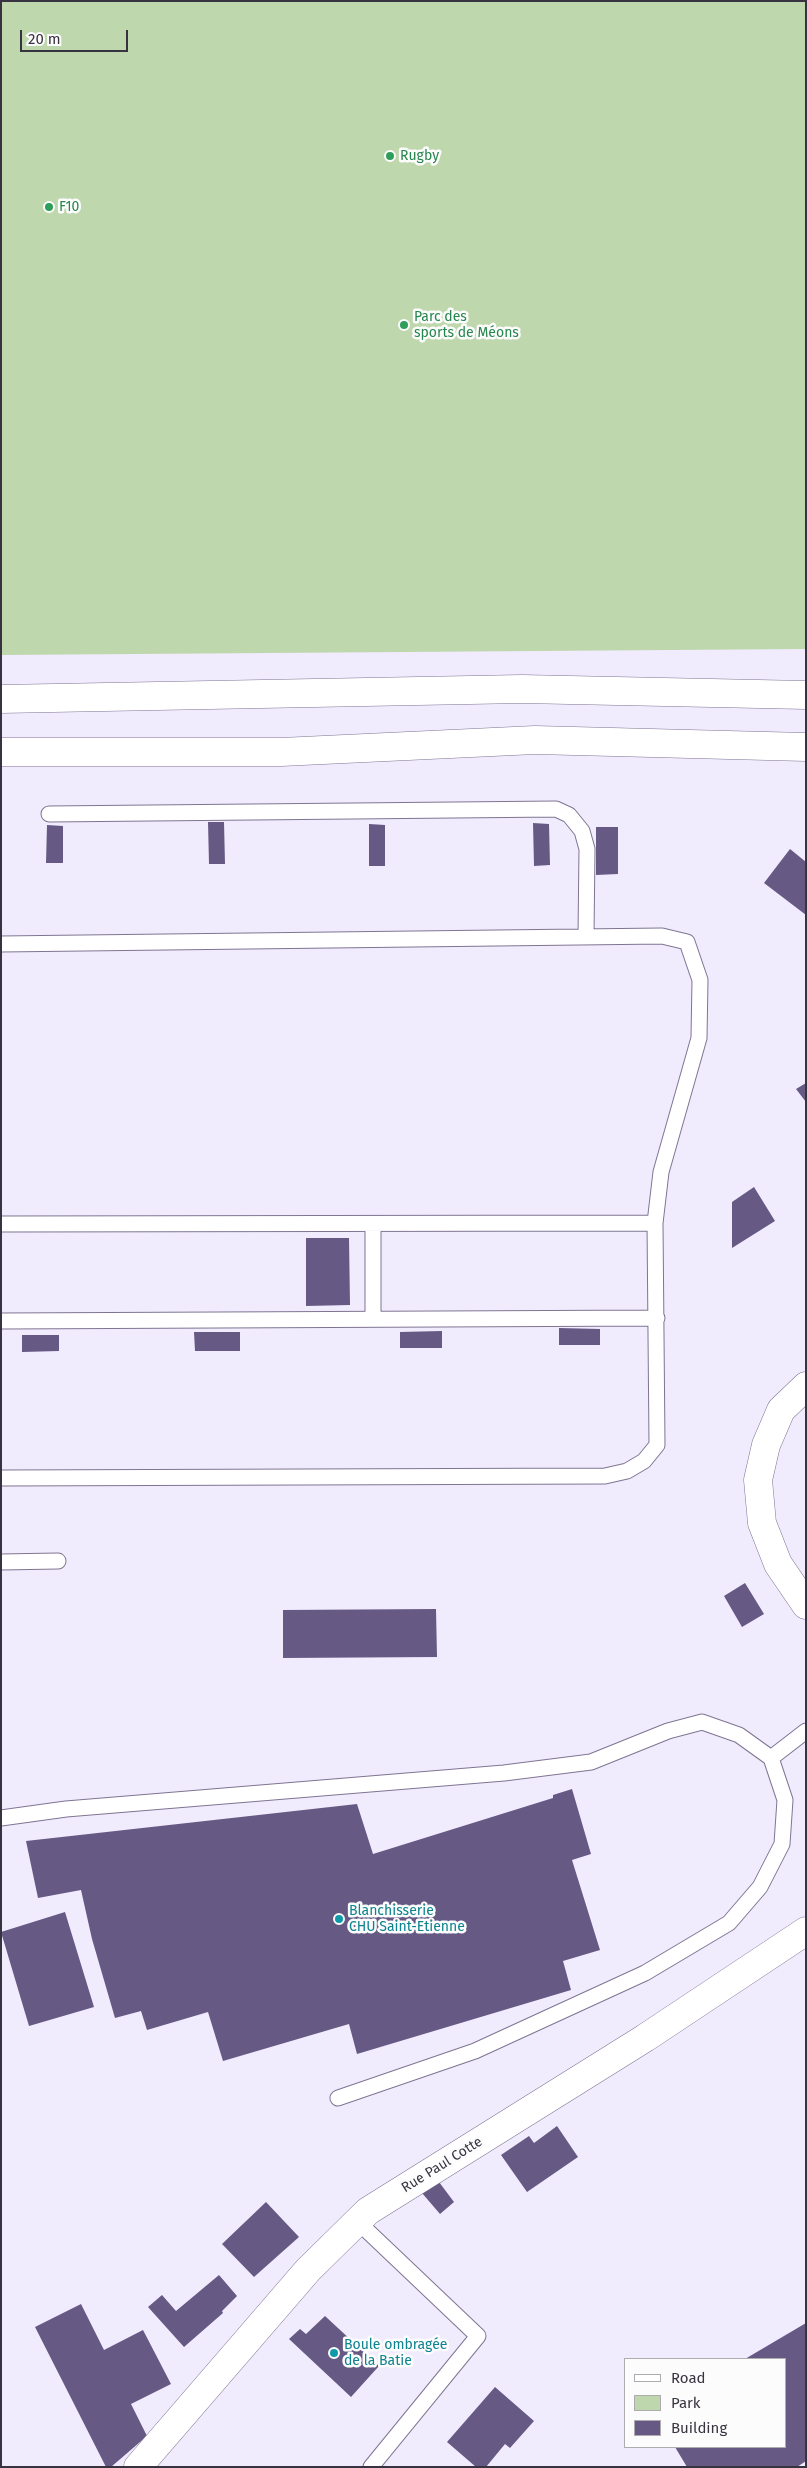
<!DOCTYPE html>
<meta charset="utf-8">
<style>
body{margin:0}
#map{position:relative;width:807px;height:2468px;overflow:hidden;background:#f1ebfe;font-family:"Fira Sans",sans-serif}
canvas{display:block}
.frame{position:absolute;inset:0;border:2px solid #383340;pointer-events:none}
.legend{position:absolute;left:624px;top:2358px;width:162px;height:90px;box-sizing:border-box;background:#fcfcfc;border:1px solid #aeacb1;margin:0;padding:6px 9px;list-style:none;font-size:15px;color:#383340}
.legend li{display:flex;align-items:center;gap:10px;height:25px}
.legend b{width:25px;border:1px solid #aeacb1}
.scale{position:absolute;left:20px;top:30px;width:108px;height:22px;box-sizing:border-box;border:2px solid #383340;border-top:0;padding-left:6px;font-size:15px;line-height:18px;white-space:nowrap;color:#383340;-webkit-text-stroke:4px #fcfcfc;paint-order:stroke}
</style>
<div id="map">
<canvas width="807" height="2468"></canvas>
<div class="frame"></div>
<ul class="legend">
<li><b style="height:6px;background:#fff"></b>Road</li>
<li><b style="height:14px;background:#bfd7ad"></b>Park</li>
<li><b style="height:14px;background:#665984"></b>Building</li>
</ul>
<div class="scale">20 m</div>
</div>
<script>
const ctx = document.querySelector('canvas').getContext('2d');
ctx.lineJoin = 'round';
function paint(path, color) {
  ctx.fillStyle = color;
  ctx.fill(path, 'evenodd');
}
function toPath(rows) {
  const path = new Path2D();
  for (const r of rows) {
    path.moveTo(r[0], r[1]);
    for (let i = 2; i < r.length; i += 2) path.lineTo(r[i], r[i + 1]);
  }
  return path;
}
function stroke(path, color, width, dash) {
  ctx.strokeStyle = color;
  ctx.lineWidth = width;
  ctx.lineCap = dash ? 'butt' : 'round';
  ctx.setLineDash(dash || []);
  ctx.stroke(path);
}
function write(font, color, halo, rows, align = 'center') {
  ctx.font = font + ' "Fira Sans",sans-serif';
  ctx.lineWidth = 5;
  ctx.setLineDash([]);
  ctx.textBaseline = 'middle';
  ctx.strokeStyle = halo;
  ctx.fillStyle = color;
  for (const [text, x, y, turn = 0] of rows) {
    ctx.save();
    ctx.translate(x, y);
    ctx.rotate((+turn || 0) * Math.PI / 180);
    ctx.textAlign = isNaN(turn) ? turn : align;
    if (halo) ctx.strokeText(text, 0, 0);
    ctx.fillText(text, 0, 0);
    ctx.restore();
  }
}
paint(toPath([
 [1,1,806,1,806,649,1,655]
]), '#bfd7ad');
paint(toPath([
 [208,822,224,822,225,864,209,864],
 [533,823,549,824,550,865,534,866],
 [369,824,385,825,385,866,369,866],
 [47,825,63,826,63,863,46,863],
 [596,827,618,827,618,874,596,875],
 [790,849,806,862,806,915,764,883],
 [806,1083,806,1102,796,1089],
 [754,1187,775,1221,732,1248,732,1202],
 [306,1238,349,1238,350,1305,306,1306],
 [559,1328,600,1329,600,1345,559,1345],
 [442,1331,442,1348,400,1348,400,1332],
 [194,1332,240,1332,240,1351,195,1351],
 [22,1335,59,1335,59,1351,22,1352],
 [745,1583,764,1614,742,1627,724,1596],
 [436,1609,437,1657,283,1658,283,1610],
 [572,1789,591,1854,572,1860,600,1950,563,1961,571,1990,357,2054,349,2024,223,2061,208,2012,147,2030,141,2011,115,2018,92,1939,81,1890,38,1898,26,1841,357,1804,373,1854,553,1798,553,1795],
 [65,1912,94,2007,29,2026,1,1932],
 [557,2126,578,2157,527,2192,501,2155,529,2136,534,2143],
 [433,2174,454,2202,440,2214,416,2186],
 [266,2202,299,2237,254,2277,222,2244],
 [219,2275,237,2296,222,2311,223,2313,184,2347,148,2307,162,2295,176,2311],
 [81,2304,104,2350,143,2330,171,2384,131,2404,147,2436,111,2467,106,2467,35,2327],
 [325,2316,379,2366,351,2397,289,2339,300,2329,306,2334],
 [806,2323,806,2461,797,2467,687,2467,675,2447,786,2447,786,2359,745,2359],
 [495,2387,534,2421,510,2448,505,2444,486,2467,476,2467,447,2442]
]), '#665984');
const service = toPath([
 [49,814,556,809,569,815,582,831,587,849,586,936],
 [1,944,662,936,687,942,700,980,699,1038,661,1172,655,1223,657,1445,644,1461,627,1471,605,1476,1,1478],
 [1,1224,655,1223],
 [373,1224,373,1319],
 [1,1321,657,1318],
 [1,1562,58,1561],
 [1,1818,66,1809,504,1773,591,1762,668,1731,702,1722,739,1735,771,1758],
 [338,2098,475,2051,645,1973,729,1923,760,1887,782,1844,785,1800,771,1758,806,1731],
 [357,2221,478,2336,371,2467]
]);
const minor = toPath([
 [806,1386,781,1410,766,1445,758,1480,762,1523,778,1564,806,1605],
 [138,2467,308,2270,368,2211,645,2038,806,1931]
]);
const secondary = toPath([
 [1,699,522,689,806,695],
 [1,752,281,752,535,740,806,747]
]);
stroke(service, '#7f7592', 17);
stroke(minor, '#7f7592', 29);
stroke(secondary, '#7f7592', 29);
stroke(service, '#fff', 15);
stroke(minor, '#fff', 28);
stroke(secondary, '#fff', 28);
for (const [x, y, r, color] of [
 [390,156,5,"#2e9e5b"],
 [49,207,5,"#2e9e5b"],
 [404,325,5,"#2e9e5b"],
 [339,1919,5,"#0f9aa8"],
 [334,2353,5,"#0f9aa8"]
]) {
  const dot = new Path2D();
  dot.arc(x, y, r, 0, 2 * Math.PI);
  ctx.fillStyle = color;
  ctx.fill(dot);
  stroke(dot, '#fcfcfc', 2);
}
write('14px', '#27864d', '#fcfcfc', [
 ["Rugby",400,156],
 ["F10",59,207],
 ["Parc des",414,317],
 ["sports de Méons",414,333]
], 'left');
write('14px', '#0d838f', '#fcfcfc', [
 ["Blanchisserie",349,1911],
 ["CHU Saint-Etienne",349,1927],
 ["Boule ombragée",344,2345],
 ["de la Batie",344,2361]
], 'left');
write('14px', '#383340', '#fcfcfc', [
 ["Rue Paul Cotte",442,2165,-32]
]);
</script>
